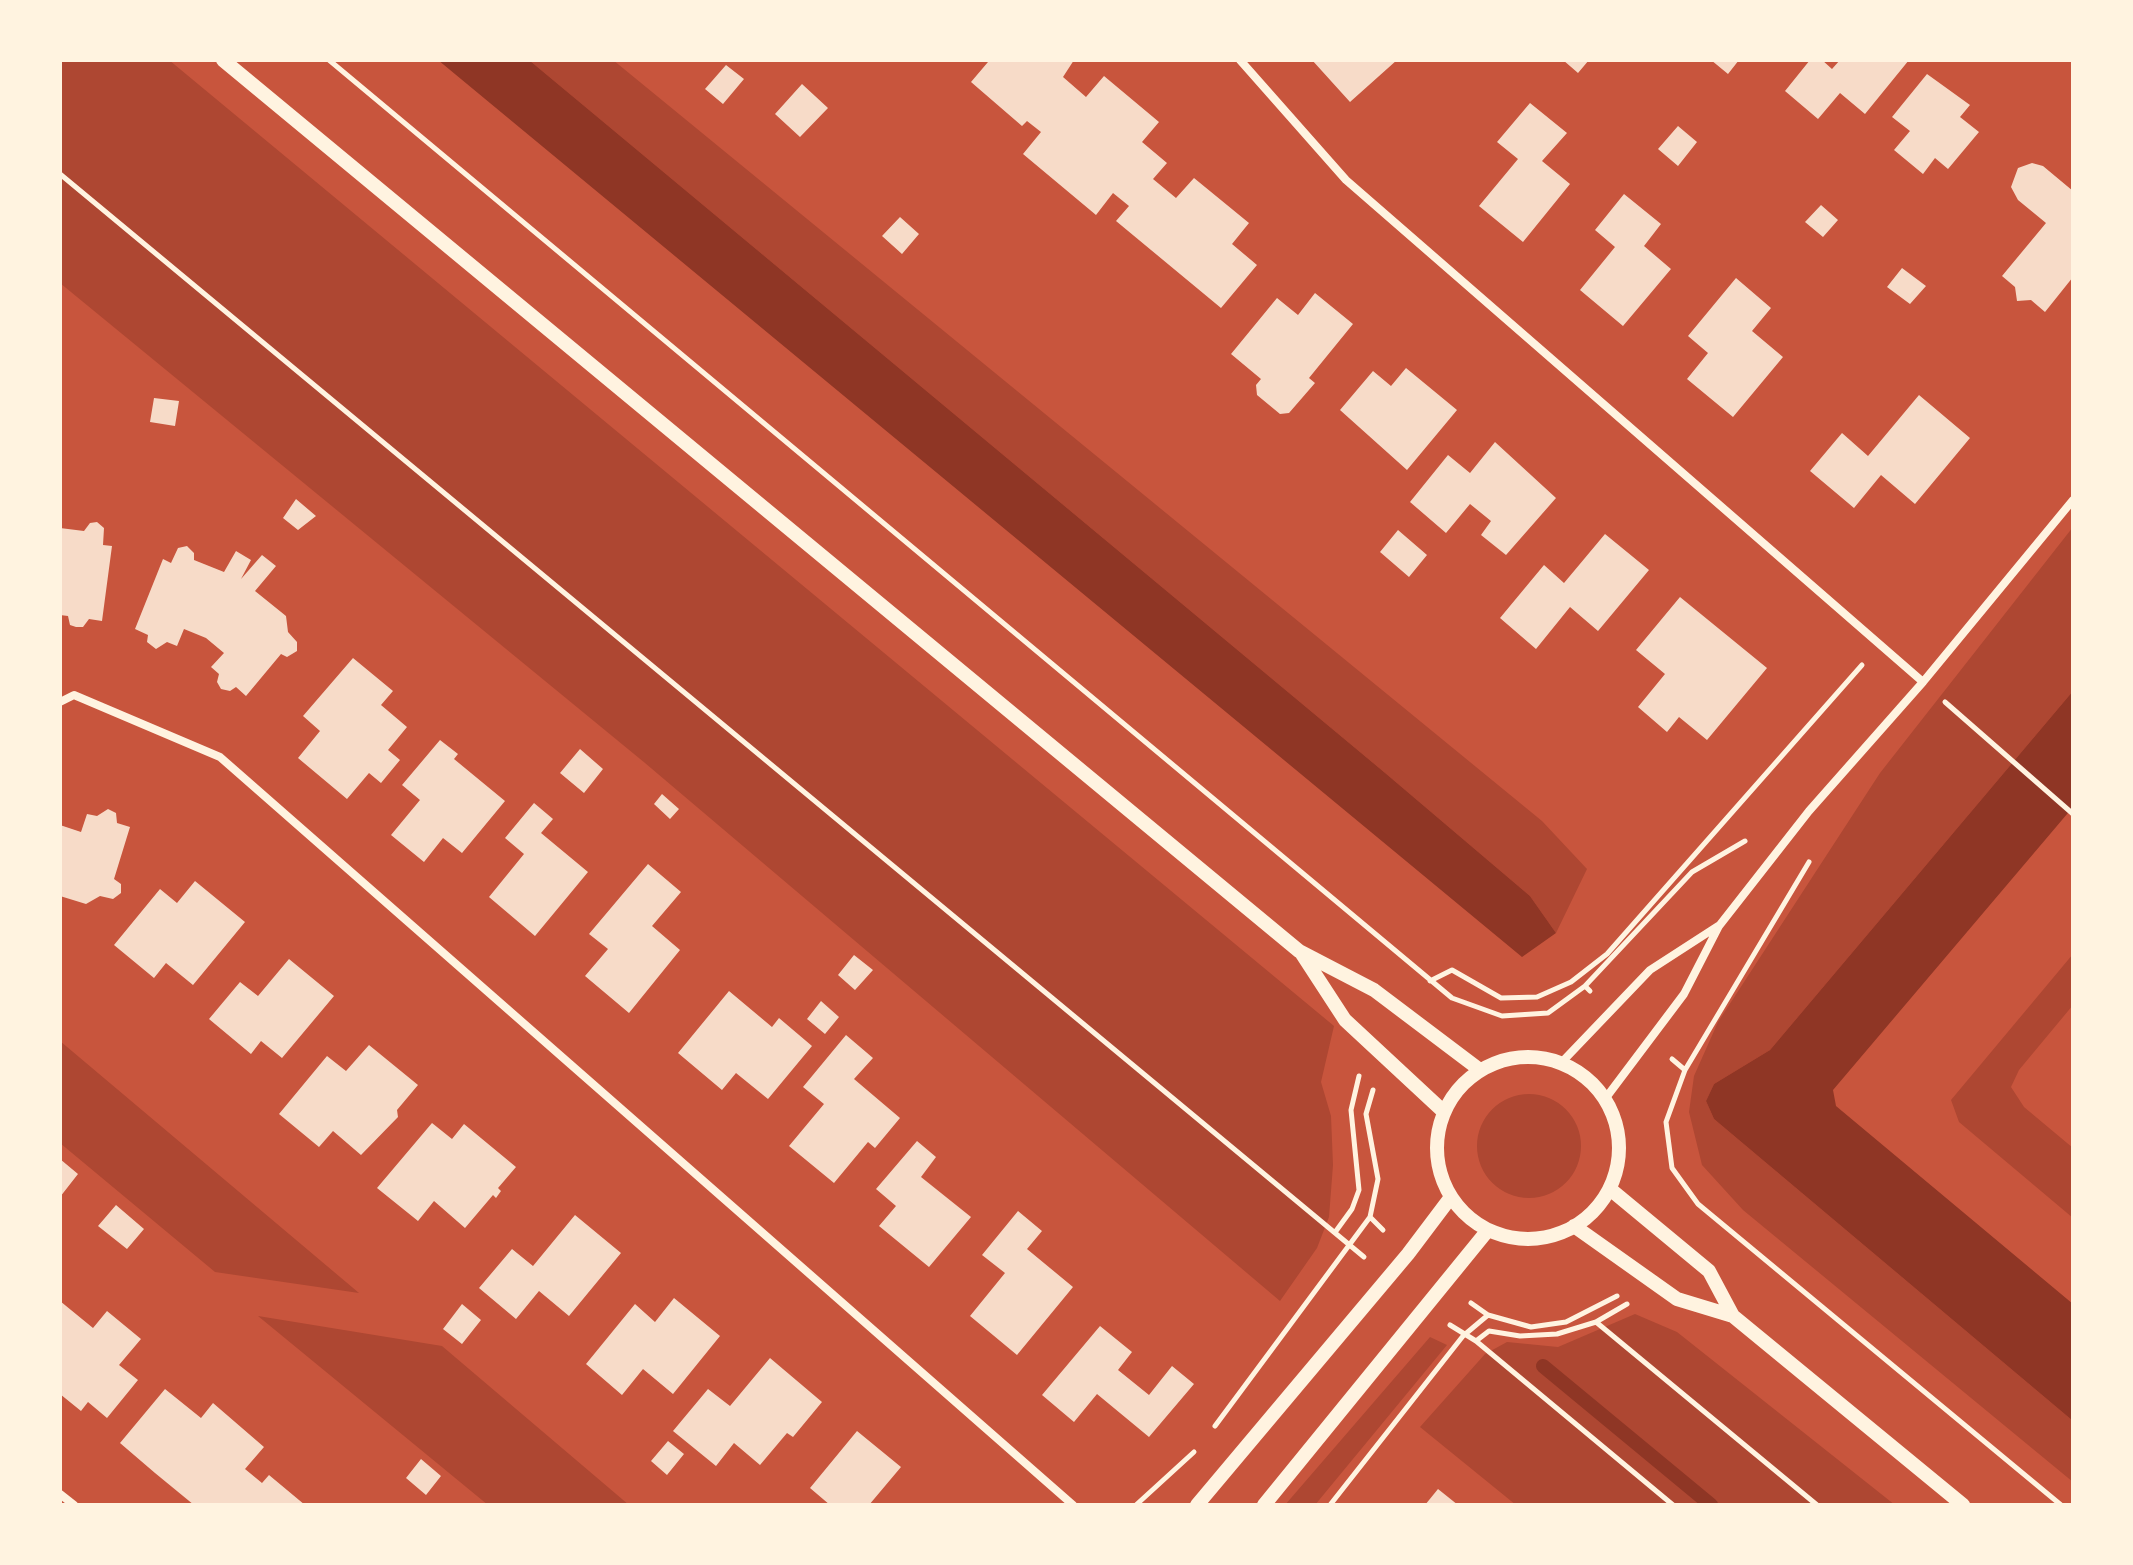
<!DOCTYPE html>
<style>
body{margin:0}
#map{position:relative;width:2133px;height:1565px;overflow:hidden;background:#c8553d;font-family:Commissioner,sans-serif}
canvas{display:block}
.frame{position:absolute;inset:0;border:62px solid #fff3e0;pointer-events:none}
</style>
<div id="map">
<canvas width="2133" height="1565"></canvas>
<div class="frame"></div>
</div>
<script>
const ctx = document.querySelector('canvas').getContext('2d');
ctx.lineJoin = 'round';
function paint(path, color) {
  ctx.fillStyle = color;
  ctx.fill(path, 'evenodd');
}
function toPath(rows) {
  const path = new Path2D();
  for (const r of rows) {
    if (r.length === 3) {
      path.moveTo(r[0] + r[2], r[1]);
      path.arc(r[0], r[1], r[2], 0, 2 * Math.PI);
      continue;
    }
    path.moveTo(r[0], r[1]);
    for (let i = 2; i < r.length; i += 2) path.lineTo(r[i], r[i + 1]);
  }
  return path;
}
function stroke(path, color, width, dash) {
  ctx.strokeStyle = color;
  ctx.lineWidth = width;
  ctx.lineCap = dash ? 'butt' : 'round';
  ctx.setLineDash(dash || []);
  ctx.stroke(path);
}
paint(toPath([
 [60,60,169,60,1334,1026,1321,1082,1331,1116,1333,1165,1329,1217,1317,1248,1280,1301,645,763,60,283],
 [529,60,613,60,1542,821,1587,869,1556,933,1530,896,1384,772],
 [2073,527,2073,691,1770,1050,1714,1084,1706,1101,1714,1119,2073,1421,2073,1482,1743,1210,1702,1165,1689,1112,1694,1076,1718,1022,1880,773],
 [2073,954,2073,1005,2019,1070,2011,1087,2024,1107,2073,1148,2073,1218,1959,1122,1951,1100],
 [60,1041,359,1293,215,1272,60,1143],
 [1529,1146,52],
 [1635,1314,1677,1332,1895,1505,1516,1505,1420,1427,1485,1354,1507,1342,1558,1347],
 [258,1316,442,1346,629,1505,488,1505],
 [1430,1337,1447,1345,1315,1505,1285,1505]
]), '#ae4732');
paint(toPath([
 [438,60,529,60,1384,772,1530,896,1556,933,1522,957],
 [2073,691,2073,807,1833,1090,1836,1106,2073,1304,2073,1421,1714,1119,1706,1101,1714,1084,1770,1050]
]), '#8f3625');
stroke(toPath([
 [1543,1366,1711,1505]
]), '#8f3625', 14);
paint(toPath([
 [985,60,1074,60,1063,77,1086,97,1104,76,1159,122,1142,142,1167,163,1153,179,1176,198,1194,178,1249,223,1232,244,1257,265,1221,308,1116,221,1129,206,1113,193,1096,215,1023,154,1041,132,1027,121,1022,126,971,82,988,62],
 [1312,60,1397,60,1350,102],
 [1563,60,1589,60,1578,73],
 [1711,60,1739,60,1728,74],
 [1810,60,1822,60,1832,69,1840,60,1909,60,1865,114,1840,93,1818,119,1785,91],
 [726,65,744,79,723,104,705,89],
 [1927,74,1970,105,1960,117,1979,132,1948,169,1935,158,1923,174,1894,150,1910,131,1892,117],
 [802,84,828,108,800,137,775,114],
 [1530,103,1567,133,1542,161,1570,184,1523,242,1479,206,1518,159,1497,142],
 [1678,126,1697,142,1678,166,1658,149],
 [2032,163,2043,166,2073,191,2073,277,2045,312,2031,300,2017,301,2015,287,2002,276,2046,223,2018,200,2011,187,2018,168],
 [1624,194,1661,224,1644,246,1671,269,1623,326,1580,290,1615,247,1595,230],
 [1821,205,1838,220,1823,237,1805,222],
 [900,217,919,234,902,254,882,236],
 [1902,268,1926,286,1910,304,1887,287],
 [1736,278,1771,308,1752,331,1783,357,1733,417,1687,379,1708,353,1688,336],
 [1315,293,1353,324,1309,378,1315,383,1289,413,1280,414,1257,395,1256,385,1261,379,1231,354,1277,298,1298,315],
 [1406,368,1457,410,1407,470,1340,410,1373,371,1391,386],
 [1919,395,1970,438,1915,504,1881,475,1854,508,1810,471,1842,433,1868,456],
 [154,398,179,401,175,426,150,422],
 [1495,442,1556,498,1506,555,1481,535,1491,521,1470,504,1446,533,1410,502,1448,455,1470,473],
 [296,499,316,516,298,530,283,518],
 [97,522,104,528,103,545,112,546,102,621,89,619,83,627,76,627,70,625,68,616,60,615,60,528,84,531,90,523],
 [1398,530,1427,555,1409,577,1380,552],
 [1605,534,1649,570,1598,631,1570,607,1536,649,1500,618,1544,565,1564,583],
 [187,546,194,553,194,560,224,572,236,551,251,560,241,579,262,555,276,566,255,591,286,616,288,632,297,642,297,651,287,657,281,654,246,696,236,687,230,691,221,689,217,682,219,674,211,667,224,653,206,638,184,629,177,646,167,642,156,649,147,642,148,635,135,629,163,559,171,563,178,548],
 [1680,597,1767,668,1707,740,1679,717,1667,732,1638,707,1665,674,1636,650],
 [353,658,393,691,381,705,407,727,388,750,400,760,381,783,369,773,347,799,298,758,320,731,303,716],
 [440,740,458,754,454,759,505,801,462,853,443,838,424,862,391,835,420,800,402,785],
 [580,749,603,769,584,793,560,773],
 [662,794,679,809,670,819,654,804],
 [534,803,553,819,541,833,588,872,535,936,489,897,524,854,505,838],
 [108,809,116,813,117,823,130,827,114,879,121,884,121,893,113,899,100,896,86,904,60,896,60,825,81,832,87,814,97,816],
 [648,864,681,892,652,926,680,950,629,1013,585,976,608,949,589,934],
 [195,881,245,922,193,985,166,963,154,978,114,945,160,889,177,903],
 [854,955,873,970,855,990,838,975],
 [289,959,334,996,282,1058,261,1041,251,1054,209,1019,240,982,258,996],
 [729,991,772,1027,779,1018,812,1046,768,1099,736,1073,722,1090,678,1053],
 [821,1001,839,1017,825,1034,807,1019],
 [846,1035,873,1058,854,1079,900,1118,875,1148,868,1142,834,1183,789,1146,824,1104,803,1087],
 [369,1045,418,1085,397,1110,398,1117,361,1155,333,1131,319,1147,279,1114,327,1056,346,1071],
 [432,1123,452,1139,464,1124,516,1167,498,1188,501,1191,496,1198,493,1195,465,1228,434,1201,418,1221,377,1188],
 [917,1141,936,1157,921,1177,971,1217,929,1267,879,1226,896,1206,876,1189],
 [60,1159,78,1174,60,1197],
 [116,1205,144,1229,127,1249,98,1226],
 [1018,1211,1042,1231,1027,1249,1073,1287,1017,1355,970,1316,1005,1273,982,1255],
 [575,1215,621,1253,569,1316,539,1291,516,1319,479,1288,512,1249,533,1266],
 [674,1298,720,1336,673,1394,643,1369,622,1395,586,1364,635,1304,655,1322],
 [60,1301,93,1328,107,1311,141,1339,119,1365,138,1380,107,1418,88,1402,81,1411,60,1394],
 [462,1304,481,1320,462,1344,443,1329],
 [1100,1326,1132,1352,1118,1370,1149,1395,1172,1366,1194,1384,1149,1437,1097,1394,1074,1422,1042,1395],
 [770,1358,822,1402,793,1437,787,1433,760,1465,734,1443,716,1466,673,1431,708,1389,730,1406],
 [165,1389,201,1418,213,1403,264,1447,245,1469,262,1483,269,1475,305,1505,194,1505,155,1473,120,1443],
 [857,1431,901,1467,869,1505,830,1505,810,1488],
 [668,1441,684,1454,667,1475,651,1461],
 [421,1459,441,1476,426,1495,406,1478],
 [1438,1489,1458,1505,1425,1505]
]), '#f7dbc8');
stroke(toPath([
 [329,60,1452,998,1502,1016,1548,1013,1585,986,1590,991],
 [60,174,1364,1257],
 [1945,702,2073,814],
 [1430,981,1452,970,1501,998,1537,997,1571,982,1607,954,1862,665],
 [1585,986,1692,872,1745,841],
 [1672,1059,1685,1070,1666,1122,1672,1168,1698,1204,2061,1505],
 [1685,1070,1809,862],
 [1370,1217,1383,1230],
 [1336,1231,1352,1209,1359,1190,1351,1110,1359,1076],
 [1471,1303,1488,1315,1531,1327,1566,1322,1617,1296],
 [1627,1304,1596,1322,1817,1505],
 [1450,1325,1476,1341,1673,1505],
 [1476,1341,1489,1331,1520,1336,1557,1334,1596,1322],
 [1215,1426,1370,1217,1378,1179,1366,1114,1373,1090],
 [1136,1505,1194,1452],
 [1330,1505,1463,1336,1488,1315]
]), '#fff3e0', 5);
stroke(toPath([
 [1240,60,1346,180,1923,682],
 [60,702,74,695,220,757,1073,1505],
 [1561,1063,1650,970,1718,926],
 [1605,1099,1684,994,1719,926,1809,811,1923,682,2073,500],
 [60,1494,74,1505]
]), '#fff3e0', 8);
stroke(toPath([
 [223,60,1299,951,1374,990,1480,1070],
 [1302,954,1345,1020,1444,1112],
 [1528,1148,91],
 [1610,1189,1709,1271,1733,1316],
 [1574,1226,1677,1299,1733,1316,1963,1505],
 [1197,1505,1408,1254,1451,1197],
 [1264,1505,1488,1230]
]), '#fff3e0', 14);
</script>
